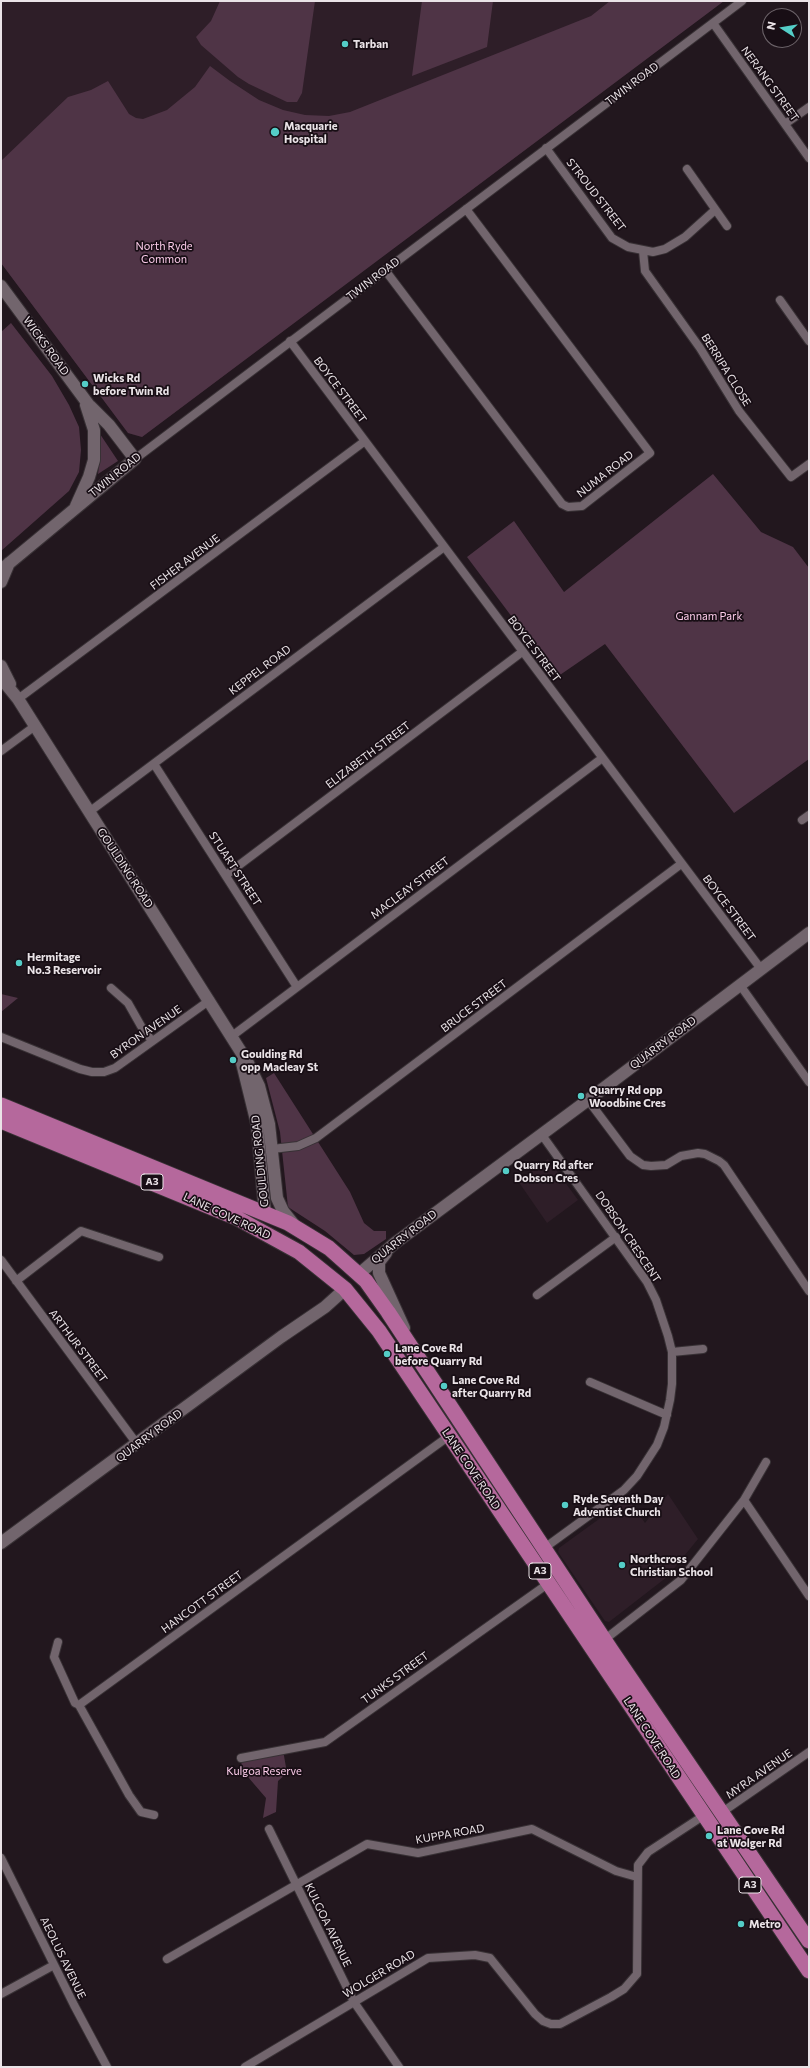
<!DOCTYPE html>
<style>
body{margin:0}
#map{position:relative;width:810px;height:2068px;overflow:hidden;background:#22171e;font-family:Commissioner,sans-serif}
canvas{display:block}
.frame{position:absolute;inset:0;border:2px solid #eae3e7;pointer-events:none}
.north{position:absolute;left:762px;top:8px;width:40px;height:40px;box-sizing:border-box;background:#180e15;border:1px solid #6c6369;border-radius:50%;rotate:282deg;font-size:11px;font-weight:700;line-height:16px;text-align:center;color:#eae3e7}
.north::after{content:'';display:block;margin:auto;width:14px;height:18px;background:#54cdc7;clip-path:polygon(50% 0,100% 100%,50% 72%,0 100%)}
</style>
<div id="map">
<canvas width="810" height="2068"></canvas>
<div class="frame"></div>
<div class="north">N</div>
</div>
<script>
const ctx = document.querySelector('canvas').getContext('2d');
ctx.lineJoin = 'round';
function paint(path, color) {
  ctx.fillStyle = color;
  ctx.fill(path, 'evenodd');
}
function toPath(rows) {
  const path = new Path2D();
  for (const r of rows) {
    path.moveTo(r[0], r[1]);
    for (let i = 2; i < r.length; i += 2) path.lineTo(r[i], r[i + 1]);
  }
  return path;
}
function stroke(path, color, width, dash) {
  ctx.strokeStyle = color;
  ctx.lineWidth = width;
  ctx.lineCap = dash ? 'butt' : 'round';
  ctx.setLineDash(dash || []);
  ctx.stroke(path);
}
function write(font, color, halo, rows, align = 'center') {
  ctx.font = font + ' Commissioner,sans-serif';
  ctx.lineWidth = 3.5;
  ctx.setLineDash([]);
  ctx.textBaseline = 'middle';
  ctx.strokeStyle = halo;
  ctx.fillStyle = color;
  for (const [text, x, y, turn = 0] of rows) {
    ctx.save();
    ctx.translate(x, y);
    ctx.rotate((+turn || 0) * Math.PI / 180);
    ctx.textAlign = isNaN(turn) ? turn : align;
    if (halo) ctx.strokeText(text, 0, 0);
    ctx.fillText(text, 0, 0);
    ctx.restore();
  }
}
paint(toPath([
 [1,1,724,1,142,437,128,433,1,263],
 [548,1159,578,1200,547,1223,518,1181],
 [668,1494,698,1539,667,1577,609,1622,605,1621,558,1552,559,1548,628,1498,645,1523]
]), '#2e1e28');
paint(toPath([
 [220,1,315,1,302,93,297,102,287,102,249,84,238,77,201,45,196,37,211,21],
 [422,1,493,1,487,47,412,76],
 [610,1,724,1,142,437,128,433,1,263,1,161,68,97,91,90,108,81,129,114,136,118,143,119,167,110,195,87,210,66,230,81,259,100,283,110,305,115,329,116,350,112,591,16],
 [11,323,52,376,69,405,79,427,81,450,79,472,69,491,1,551,1,332],
 [100,434,118,461,98,474,101,446],
 [713,474,761,532,793,547,809,568,809,759,734,813,605,644,557,677,467,557,514,521,564,592],
 [1,994,18,998,1,1012],
 [274,1073,350,1192,364,1223,374,1231,386,1231,386,1239,364,1254,354,1255,325,1231,288,1207,280,1132,266,1078],
 [283,1750,287,1773,278,1781,276,1812,263,1818,266,1798,242,1770,241,1758]
]), '#4f3446');
const street = toPath([
 [713,23,809,158],
 [785,124,809,107],
 [546,148,612,238,628,247,653,252,665,249,685,237,715,210],
 [687,169,727,226],
 [643,251,645,271,700,348,739,411,791,477,809,464],
 [385,270,562,504,568,507,582,506,650,453,466,209],
 [780,300,809,341],
 [290,341,761,969],
 [135,459,742,1],
 [18,699,365,441],
 [1,751,35,726],
 [154,764,297,987],
 [89,812,444,547],
 [802,820,809,815],
 [226,875,522,652],
 [740,985,809,1082],
 [111,988,128,1003,141,1026,152,1041],
 [232,1036,601,759],
 [1,1037,80,1069,92,1072,104,1072,115,1068,210,1000],
 [588,1100,630,1156,643,1165,651,1166,666,1165,681,1156,698,1153,705,1154,719,1161,724,1165,809,1291],
 [542,1135,647,1282,656,1300,668,1336,672,1352,672,1384,670,1400,664,1427,657,1445,637,1476,624,1490,543,1549],
 [272,1149,298,1146,316,1138,681,864],
 [1,1260,137,1444],
 [16,1281,81,1231,159,1257],
 [537,1295,616,1237],
 [672,1352,703,1349],
 [590,1382,667,1415],
 [744,1500,809,1596],
 [604,1640,681,1580,744,1500,766,1462],
 [58,1642,54,1657,75,1703,79,1705,129,1795,141,1812,154,1815],
 [79,1705,449,1436],
 [241,1758,325,1742,549,1583],
 [721,1813,809,1752],
 [269,1829,354,2002,399,2067],
 [1,1858,74,2005,107,2067],
 [167,1959,367,1844,418,1853,532,1829,616,1871,637,1877],
 [1,1994,54,1965],
 [245,2067,428,1958,475,1955,490,1958,535,2014,543,2021,551,2024,560,2024,611,1997,624,1989,637,1974,638,1865,648,1852,703,1816]
]);
const secondary = toPath([
 [1,286,94,412],
 [76,506,89,477,94,460,94,430,86,405],
 [1,570,135,459,109,425,90,406],
 [1,582,9,563],
 [1,666,10,684],
 [1,678,18,699,248,1063,259,1086,269,1124,277,1198,283,1211,295,1226],
 [242,1063,257,1124,265,1213],
 [386,1253,379,1262,379,1273,404,1328],
 [359,1274,395,1243,588,1100,809,933],
 [1,1543,281,1337,325,1307,345,1289]
]);
const highway = toPath([
 [1,1105,288,1223,329,1248,366,1281,388,1312,611,1650,809,1941],
 [1,1121,237,1218,299,1252,345,1289,379,1331,809,1971]
]);
stroke(street, '#383135', 10);
stroke(secondary, '#383135', 14);
stroke(highway, '#383135', 17);
stroke(street, '#72656d', 8);
stroke(secondary, '#72656d', 12);
stroke(highway, '#b5689c', 15);
for (const [x, y, r, color] of [
 [345,44,4,"#54cdc7"],
 [275,132,5,"#54cdc7"],
 [85,384,4,"#54cdc7"],
 [19,963,4,"#54cdc7"],
 [233,1060,4,"#54cdc7"],
 [581,1096,4,"#54cdc7"],
 [506,1171,4,"#54cdc7"],
 [387,1354,4,"#54cdc7"],
 [444,1386,4,"#54cdc7"],
 [565,1505,4,"#54cdc7"],
 [622,1565,4,"#54cdc7"],
 [709,1836,4,"#54cdc7"],
 [741,1924,4,"#54cdc7"]
]) {
  const dot = new Path2D();
  dot.arc(x, y, r, 0, 2 * Math.PI);
  ctx.fillStyle = color;
  ctx.fill(dot);
  stroke(dot, '#180e15', 1.5);
}
for (const [x, y, w] of [
 [152,1182,22],
 [540,1571,22],
 [750,1885,22]
]) {
  const box = new Path2D();
  box.roundRect(x - w / 2, y - 8, w, 16, 3);
  ctx.fillStyle = '#180e15';
  ctx.fill(box);
  stroke(box, '#eae3e7', 1);
}
write('bold 10px', '#eae3e7', null, [
 ["A3",152,1182],
 ["A3",540,1571],
 ["A3",750,1885]
]);
write('bold 11px', '#eae3e7', '#180e15', [
 ["Tarban",353,44],
 ["Macquarie",284,126],
 ["Hospital",284,139],
 ["Wicks Rd",93,378],
 ["before Twin Rd",93,391],
 ["Hermitage",27,957],
 ["No.3 Reservoir",27,970],
 ["Goulding Rd",241,1054],
 ["opp Macleay St",241,1067],
 ["Quarry Rd opp",589,1090],
 ["Woodbine Cres",589,1103],
 ["Quarry Rd after",514,1165],
 ["Dobson Cres",514,1178],
 ["Lane Cove Rd",395,1348],
 ["before Quarry Rd",395,1361],
 ["Lane Cove Rd",452,1380],
 ["after Quarry Rd",452,1393],
 ["Ryde Seventh Day",573,1499],
 ["Adventist Church",573,1512],
 ["Northcross",630,1559],
 ["Christian School",630,1572],
 ["Lane Cove Rd",717,1830],
 ["at Wolger Rd",717,1843],
 ["Metro",749,1924]
], 'left');
write('11px', '#eae3e7', '#180e15', [
 ["TWIN ROAD",632,84,-37],
 ["NERANG STREET",770,84,54],
 ["STROUD STREET",596,195,52],
 ["TWIN ROAD",373,279,-37],
 ["WICKS ROAD",46,346,54],
 ["BERRIPA CLOSE",726,370,58],
 ["BOYCE STREET",340,390,53],
 ["NUMA ROAD",605,474,-38],
 ["TWIN ROAD",115,475,-39],
 ["FISHER AVENUE",185,562,-37],
 ["BOYCE STREET",534,649,53],
 ["KEPPEL ROAD",260,670,-37],
 ["ELIZABETH STREET",368,755,-37],
 ["GOULDING ROAD",125,868,57],
 ["STUART STREET",235,869,57],
 ["MACLEAY STREET",410,888,-37],
 ["BOYCE STREET",729,908,53],
 ["BRUCE STREET",474,1006,-37],
 ["BYRON AVENUE",146,1032,-35],
 ["QUARRY ROAD",663,1043,-37],
 ["GOULDING ROAD",260,1161,-96],
 ["LANE COVE ROAD",227,1216,25],
 ["QUARRY ROAD",404,1237,-38],
 ["DOBSON CRESCENT",628,1237,56],
 ["ARTHUR STREET",78,1346,53],
 ["QUARRY ROAD",149,1436,-37],
 ["LANE COVE ROAD",471,1469,56],
 ["HANCOTT STREET",202,1602,-36],
 ["TUNKS STREET",395,1678,-36],
 ["LANE COVE ROAD",652,1738,57],
 ["MYRA AVENUE",759,1774,-35],
 ["KUPPA ROAD",450,1834,-10],
 ["KULGOA AVENUE",328,1925,64],
 ["AEOLUS AVENUE",63,1958,64],
 ["WOLGER ROAD",379,1974,-31]
]);
write('11px', '#fcccea', '#180e15', [
 ["North Ryde",164,246],
 ["Common",164,259],
 ["Gannam Park",709,616],
 ["Kulgoa Reserve",264,1771]
]);
</script>
